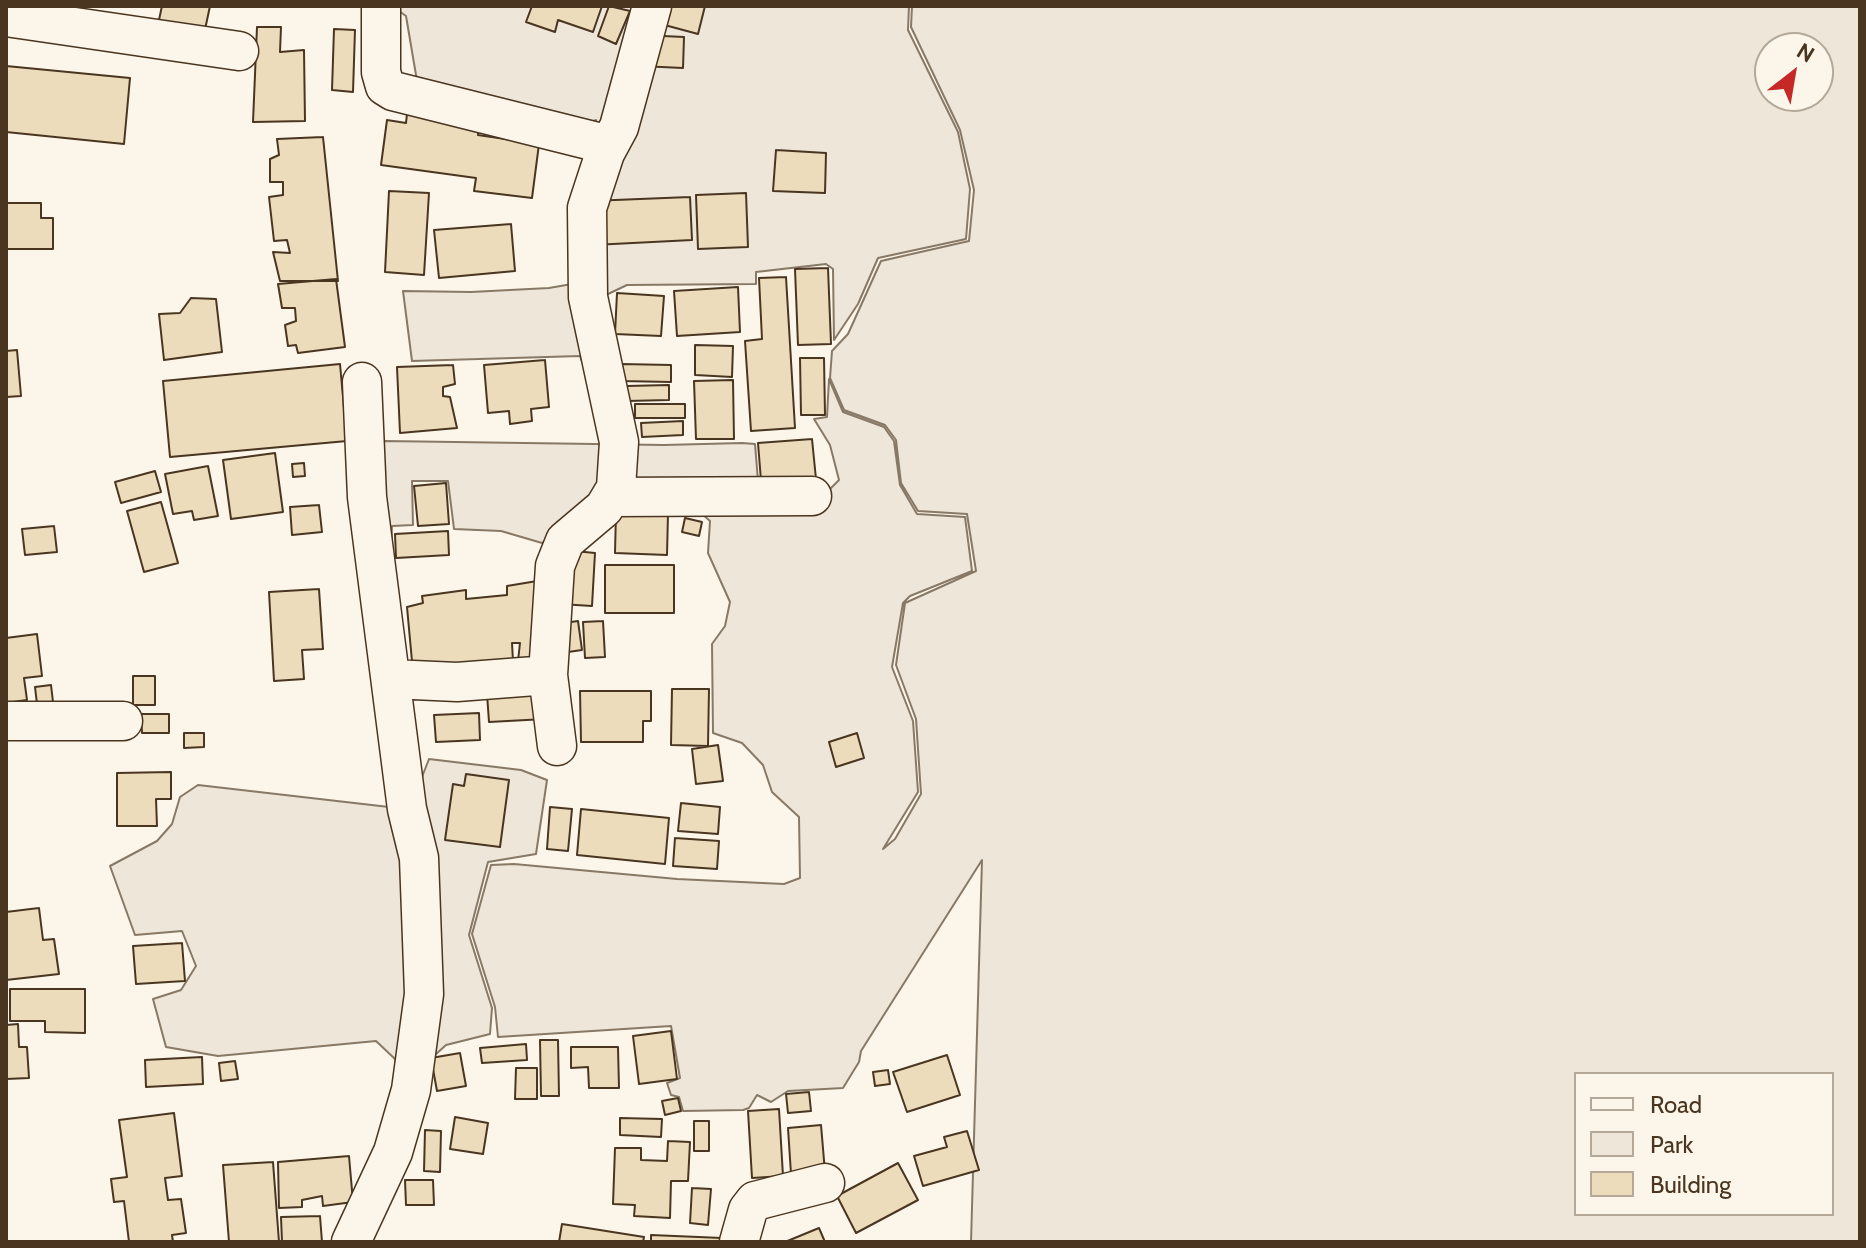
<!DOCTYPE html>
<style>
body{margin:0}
#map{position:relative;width:1866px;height:1248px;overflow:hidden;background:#fbf6e9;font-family:Cabin,sans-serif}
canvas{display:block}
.frame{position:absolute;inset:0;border:8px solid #4a3520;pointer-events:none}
.legend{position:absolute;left:1574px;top:1072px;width:260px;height:144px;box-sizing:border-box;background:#fbf6e9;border:2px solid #b4a999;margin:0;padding:10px 14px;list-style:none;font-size:24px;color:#4a3520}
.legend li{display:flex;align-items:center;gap:16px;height:40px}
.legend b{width:40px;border:2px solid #b4a999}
.north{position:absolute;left:1754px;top:32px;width:80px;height:80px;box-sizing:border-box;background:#fbf6e9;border:2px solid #b4a999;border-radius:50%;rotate:31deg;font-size:22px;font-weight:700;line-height:32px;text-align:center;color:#4a3520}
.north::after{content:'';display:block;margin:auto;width:28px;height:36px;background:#c62828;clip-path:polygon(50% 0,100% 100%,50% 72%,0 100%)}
</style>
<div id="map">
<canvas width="1866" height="1248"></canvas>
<div class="frame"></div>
<ul class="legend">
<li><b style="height:10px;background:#fbf6e9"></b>Road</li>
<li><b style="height:22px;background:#ede6d9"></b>Park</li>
<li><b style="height:22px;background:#ecdcbc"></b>Building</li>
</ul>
<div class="north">N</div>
</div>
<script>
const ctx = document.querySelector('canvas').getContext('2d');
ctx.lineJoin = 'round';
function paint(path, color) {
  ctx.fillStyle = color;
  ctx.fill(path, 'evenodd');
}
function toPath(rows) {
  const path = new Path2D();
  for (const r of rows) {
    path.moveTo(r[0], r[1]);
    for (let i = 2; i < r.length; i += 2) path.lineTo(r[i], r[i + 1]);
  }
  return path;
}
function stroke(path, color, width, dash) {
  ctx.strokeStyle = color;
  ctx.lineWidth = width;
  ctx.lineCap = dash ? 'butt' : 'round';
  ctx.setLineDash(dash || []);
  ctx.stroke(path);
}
const green = toPath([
 [392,6,909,6,908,30,958,132,970,189,966,239,878,258,858,304,834,340,833,269,826,264,756,272,756,284,627,285,608,294,596,305,595,396,580,356,412,361,403,291,471,292,549,288,572,284,584,169,596,120,574,129,422,92,416,75,406,16,392,6],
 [912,6,1860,6,1860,1242,971,1242,982,860,861,1051,859,1062,843,1088,788,1091,771,1102,757,1095,749,1108,743,1110,683,1111,679,1097,671,1095,667,1083,680,1078,671,1026,498,1037,495,1007,472,934,491,865,514,864,677,879,784,884,800,878,799,817,772,792,763,765,742,743,713,733,712,644,725,626,730,602,708,553,710,521,701,513,638,507,566,530,542,543,501,531,454,529,448,481,412,481,413,525,392,526,391,554,373,447,385,441,664,445,742,443,755,444,759,493,823,496,839,480,830,445,814,419,827,417,829,379,843,412,884,427,894,441,900,485,917,514,965,517,972,571,910,596,903,603,892,667,913,721,918,792,883,849,895,839,921,794,916,719,896,665,905,603,976,571,967,514,918,511,901,483,896,440,885,425,844,410,830,378,832,351,848,334,881,261,969,241,974,190,960,130,911,27,912,6],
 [1770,48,1818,48,1818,96,1770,96,1770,48],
 [1576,1074,1832,1074,1832,1214,1576,1214,1576,1074],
 [429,759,521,770,547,780,536,854,488,862,469,935,492,1008,490,1034,446,1045,401,1086,395,1059,376,1041,218,1056,166,1047,153,999,181,990,196,966,182,931,135,935,110,866,157,841,172,824,180,797,198,785,389,807,415,795,429,759]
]);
paint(green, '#ede6d9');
stroke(green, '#887966', 2);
const building = toPath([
 [162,6,210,6,203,39,157,29,162,6],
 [532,6,602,6,593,32,558,20,555,32,526,22,532,6],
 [609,6,630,11,616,44,598,36,609,6],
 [650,6,705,6,698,34,646,20,650,6],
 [257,27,281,27,280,52,304,50,305,121,253,122,257,27],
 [334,29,355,30,353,92,332,90,334,29],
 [642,35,684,37,683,68,640,66,642,35],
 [6,66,130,78,124,144,6,132,6,66],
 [407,114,479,124,478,135,539,144,532,198,474,191,476,178,381,165,387,120,406,123,407,114],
 [323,137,338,281,280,281,273,252,290,253,287,240,274,241,269,197,283,195,283,182,270,182,270,159,279,155,277,139,323,137],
 [776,150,826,153,825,193,773,191,776,150],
 [389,191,429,193,424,275,385,272,389,191],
 [746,193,748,247,698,249,696,195,746,193],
 [690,197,692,240,593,245,590,201,690,197],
 [6,203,41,203,41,218,53,218,53,249,6,249,6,203],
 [511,224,515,271,439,278,434,230,511,224],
 [828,268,831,344,798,345,795,269,828,268],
 [786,277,795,428,751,431,745,341,762,339,759,278,786,277],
 [336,279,345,347,298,353,296,345,288,346,285,325,296,321,295,308,282,308,278,284,336,279],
 [738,287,740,332,677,336,674,291,738,287],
 [617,293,664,296,661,336,615,334,617,293],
 [191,298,216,299,222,352,164,360,159,314,180,313,191,298],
 [695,345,733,346,732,377,695,375,695,345],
 [17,350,21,396,6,397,6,351,17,350],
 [800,358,824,358,825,415,801,415,800,358],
 [545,360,549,407,531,409,532,421,510,424,509,411,488,413,484,365,545,360],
 [340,364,347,441,170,457,163,381,340,364],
 [621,364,671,365,671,382,621,381,621,364],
 [453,365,455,384,443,387,443,396,450,397,457,428,400,433,397,367,453,365],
 [733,380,734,439,696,439,694,381,733,380],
 [669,385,669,400,627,401,627,386,669,385],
 [635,404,685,404,685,418,635,418,635,404],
 [683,421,683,435,642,437,641,423,683,421],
 [812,439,817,489,762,493,758,443,812,439],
 [275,453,283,512,231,519,223,460,275,453],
 [304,463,305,476,293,477,292,464,304,463],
 [208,466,218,516,194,520,192,511,173,514,165,474,208,466],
 [155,471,161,492,121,503,115,482,155,471],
 [446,483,449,524,418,526,414,486,446,483],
 [161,502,178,563,144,572,127,511,161,502],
 [319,505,322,532,292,535,290,507,319,505],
 [616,512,668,514,667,555,615,553,616,512],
 [685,518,702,522,699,536,682,532,685,518],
 [54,526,57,552,25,555,22,529,54,526],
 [448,531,449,555,396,558,395,534,448,531],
 [564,550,595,553,592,606,560,604,564,550],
 [605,565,674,565,674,613,605,613,605,565],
 [537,581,542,661,518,661,520,643,512,643,513,661,413,672,407,607,423,603,422,596,466,590,466,599,507,595,507,586,537,581],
 [319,589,323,649,302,650,304,679,274,681,269,592,319,589],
 [578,621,582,650,561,653,557,624,578,621],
 [603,621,605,657,585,658,583,622,603,621],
 [37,634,42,676,24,678,27,700,6,703,6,638,37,634],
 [133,676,155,676,155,705,133,705,133,676],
 [51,685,53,702,37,704,35,687,51,685],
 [672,689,709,689,708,746,671,745,672,689],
 [544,690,545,719,489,722,487,694,544,690],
 [580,691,651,691,651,721,643,721,643,742,581,742,580,691],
 [479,713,480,740,436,742,434,715,479,713],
 [141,714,169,714,169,733,142,733,141,714],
 [184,733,204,733,204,747,184,748,184,733],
 [857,733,864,758,836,767,829,742,857,733],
 [718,745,723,781,696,784,692,749,718,745],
 [171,772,171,799,156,799,157,826,117,826,117,773,171,772],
 [466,774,509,780,500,847,445,840,453,784,464,786,466,774],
 [681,803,720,807,718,834,678,831,681,803],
 [550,807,572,809,568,851,547,849,550,807],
 [581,809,669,818,665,864,577,855,581,809],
 [675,838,719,841,717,869,673,866,675,838],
 [39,908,43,940,54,939,59,974,6,980,6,912,39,908],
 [182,943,185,981,136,984,133,946,182,943],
 [10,989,85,989,85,1033,45,1032,45,1021,10,1021,10,989],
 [18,1024,19,1047,27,1047,29,1078,6,1079,6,1025,18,1024],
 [671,1031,677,1079,639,1084,633,1036,671,1031],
 [540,1040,558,1040,559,1096,541,1096,540,1040],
 [526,1044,527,1060,482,1063,480,1048,526,1044],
 [571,1047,618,1047,619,1088,589,1088,588,1067,571,1068,571,1047],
 [460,1053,466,1086,437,1091,431,1058,460,1053],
 [947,1055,960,1095,907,1112,893,1072,947,1055],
 [202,1057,203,1084,146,1087,145,1060,202,1057],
 [235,1061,238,1079,221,1081,219,1063,235,1061],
 [516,1068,537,1068,537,1099,515,1099,516,1068],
 [888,1070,890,1084,875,1086,873,1072,888,1070],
 [809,1092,811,1111,788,1113,786,1094,809,1092],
 [678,1098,681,1111,665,1115,662,1101,678,1098],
 [779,1109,783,1176,752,1178,748,1111,779,1109],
 [174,1113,182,1176,165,1178,168,1200,181,1199,186,1233,172,1235,173,1242,129,1242,124,1201,114,1202,111,1179,127,1177,119,1120,174,1113],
 [455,1117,488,1123,483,1154,450,1149,455,1117],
 [620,1118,662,1119,661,1137,620,1135,620,1118],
 [694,1121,709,1121,709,1151,694,1151,694,1121],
 [821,1125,825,1172,791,1174,788,1128,821,1125],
 [425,1130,441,1131,440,1172,424,1171,425,1130],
 [967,1131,979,1170,923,1186,914,1156,947,1147,944,1137,967,1131],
 [668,1141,690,1142,688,1181,671,1181,670,1218,634,1216,635,1205,613,1204,615,1148,641,1148,641,1160,667,1161,668,1141],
 [349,1156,353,1202,323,1206,322,1196,302,1200,302,1207,279,1208,278,1162,349,1156],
 [273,1162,279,1242,229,1242,223,1165,273,1162],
 [898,1163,918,1200,856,1233,837,1196,898,1163],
 [405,1180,433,1180,434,1205,406,1205,405,1180],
 [692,1188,711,1189,708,1225,690,1223,692,1188],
 [320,1216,322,1242,282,1242,281,1217,320,1216],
 [562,1224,644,1237,643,1242,559,1242,562,1224],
 [819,1228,825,1242,785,1242,819,1228],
 [651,1235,722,1238,722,1242,651,1242,651,1235]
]);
paint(building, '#ecdcbc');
stroke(building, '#4a3520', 2);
const minor = toPath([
 [381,6,381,72,385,86,393,91,609,145],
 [6,17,239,51],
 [611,497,812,496],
 [391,679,457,682,548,675],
 [6,721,123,721],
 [557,746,548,675,555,566,565,541,604,508,616,488,619,442,588,297,587,208,605,153,619,127,652,6],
 [351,1242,393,1152,411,1090,424,994,419,858,407,809,367,497,362,382],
 [739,1242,748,1210,755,1201,825,1183]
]);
stroke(minor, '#4a3520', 41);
stroke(minor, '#fbf6e9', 38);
</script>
